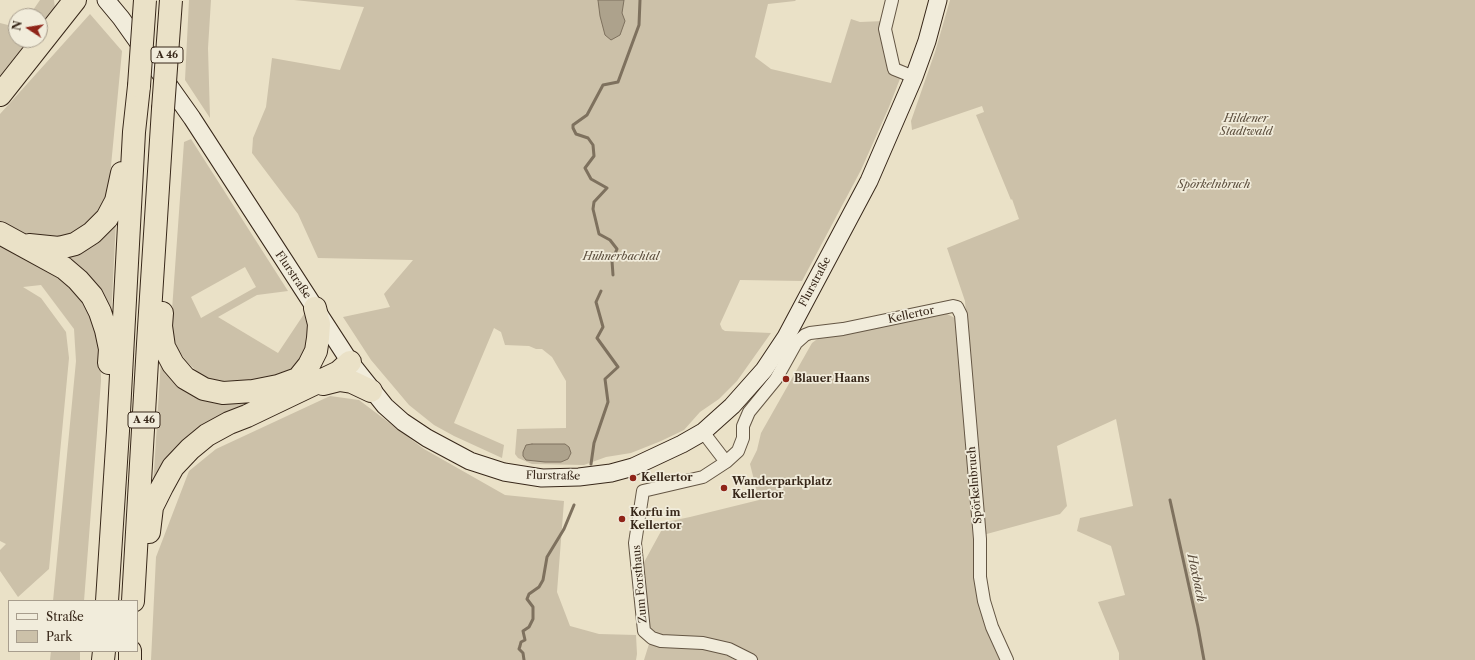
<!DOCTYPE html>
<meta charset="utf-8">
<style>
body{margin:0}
#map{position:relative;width:1475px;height:660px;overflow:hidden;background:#eae1c7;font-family:"Libre Caslon Text",serif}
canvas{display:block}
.legend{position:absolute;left:8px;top:600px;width:130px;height:52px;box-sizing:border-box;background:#f1ecdb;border:1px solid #a79d8d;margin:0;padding:5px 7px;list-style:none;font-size:12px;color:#372719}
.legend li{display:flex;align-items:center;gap:8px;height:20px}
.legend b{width:20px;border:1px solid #a79d8d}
.north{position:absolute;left:8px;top:8px;width:40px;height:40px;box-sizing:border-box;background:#f1ecdb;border:1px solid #a79d8d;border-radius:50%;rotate:282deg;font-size:11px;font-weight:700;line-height:16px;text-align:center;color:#372719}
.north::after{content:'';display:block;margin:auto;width:14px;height:18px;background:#8f2418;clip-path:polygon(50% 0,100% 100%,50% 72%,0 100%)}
</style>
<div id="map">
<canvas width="1475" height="660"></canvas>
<ul class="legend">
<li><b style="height:5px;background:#f1ecdb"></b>Straße</li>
<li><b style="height:11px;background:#ccc1a9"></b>Park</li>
</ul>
<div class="north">N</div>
</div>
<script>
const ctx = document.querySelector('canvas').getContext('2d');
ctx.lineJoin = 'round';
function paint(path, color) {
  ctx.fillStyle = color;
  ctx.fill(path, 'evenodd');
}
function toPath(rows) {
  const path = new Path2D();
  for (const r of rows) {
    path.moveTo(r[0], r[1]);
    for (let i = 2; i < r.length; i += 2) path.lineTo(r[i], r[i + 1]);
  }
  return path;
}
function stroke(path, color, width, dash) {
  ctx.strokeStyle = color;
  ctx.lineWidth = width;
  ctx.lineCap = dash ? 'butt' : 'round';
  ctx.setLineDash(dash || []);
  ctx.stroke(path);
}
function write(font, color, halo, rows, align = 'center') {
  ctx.font = font + ' "Libre Caslon Text",serif';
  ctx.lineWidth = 3.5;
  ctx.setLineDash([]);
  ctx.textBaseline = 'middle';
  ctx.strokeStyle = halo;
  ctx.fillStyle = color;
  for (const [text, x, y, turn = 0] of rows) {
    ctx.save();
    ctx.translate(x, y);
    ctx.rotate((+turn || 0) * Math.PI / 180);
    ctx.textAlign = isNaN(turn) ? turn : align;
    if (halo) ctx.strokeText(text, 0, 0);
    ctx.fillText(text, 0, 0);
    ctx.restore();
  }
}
paint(toPath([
 [40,0,54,0,55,8,40,29,40,16,29,16],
 [189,0,211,0,208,48,210,118,185,80],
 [294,0,796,0,795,1,768,4,755,57,771,69,831,83,851,19,860,22,884,21,889,57,905,66,889,107,861,170,802,281,740,280,720,324,722,329,725,331,771,333,737,381,719,399,700,412,684,430,661,441,631,453,606,457,584,465,532,464,518,458,515,454,517,429,566,428,566,381,552,357,542,349,536,349,529,346,505,345,501,332,494,328,454,423,504,445,502,458,454,436,434,425,409,405,371,360,343,317,390,307,384,294,413,260,318,258,298,214,252,153,253,138,266,107,272,58,340,70,364,7],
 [950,0,1475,0,1475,660,1119,660,1119,653,1098,602,1125,595,1111,546,1077,531,1080,518,1133,506,1116,419,1057,446,1067,506,1060,514,983,535,965,301,947,248,1019,219,1012,199,1011,200,976,115,984,112,982,106,912,130,911,121,935,52],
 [90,14,122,51,108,197,87,226,61,239,31,238,14,231,0,221,0,114],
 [0,23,16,27,16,40,33,40,0,86],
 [191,139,288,291,257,295,218,317,278,353,304,314,313,334,307,359,280,380,212,381,203,377,188,363,177,349,171,324,184,142],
 [245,267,256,287,201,318,191,297],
 [116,220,111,319,52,255],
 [0,244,43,265,87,300,100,333,101,381,84,601,53,601,76,361,74,329,41,285,23,287,41,298,66,332,69,358,49,569,18,597,0,571,0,550,6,544,0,541],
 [945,313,955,318,978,590,1004,660,757,660,660,635,646,625,642,566,666,522,690,517,759,500,750,464,757,450,761,433,812,343,820,337],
 [161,359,181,382,271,397,153,487],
 [330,396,359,400,424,449,505,495,564,501,557,592,570,626,599,634,636,635,637,654,636,660,151,660,156,557,189,471,216,449],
 [649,644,702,646,725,653,739,660,644,660],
 [51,651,80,651,80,660,50,660]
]), '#ccc1a9');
const water = toPath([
 [598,0,624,0,622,13,625,21,620,35,611,40,605,35,600,16,598,0],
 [532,444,565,444,569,447,571,453,568,459,561,462,545,462,526,460,523,456,523,452,526,445,532,444]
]);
paint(water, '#ada28c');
stroke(water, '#7e715e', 1);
stroke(toPath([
 [613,275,612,261,617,249,610,240,599,234,593,209,594,202,607,188,591,179,585,168,594,156,593,145,588,138,576,134,573,128,573,125,587,115,603,85,618,82,639,25,640,0],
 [591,464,594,443,608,402,605,379,618,367,597,338,603,327,596,302,601,291],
 [1170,500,1198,627,1204,660],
 [524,660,523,653,519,649,520,646,521,642,525,640,523,631,529,627,533,619,533,607,527,599,529,594,539,587,543,580,547,557,564,529,574,505]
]), '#7e715e', 3);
const street = toPath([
 [892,0,885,29,894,69,914,77],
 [703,432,726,462],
 [751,660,729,649,703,643,661,641,652,638,644,631,635,543,643,491,703,477,726,462,738,451,743,438,743,426,749,412,776,379,796,343,805,335,810,333,843,329,953,306,957,307,961,315,980,539,980,577,984,601,992,627,1007,660]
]);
const secondary = toPath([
 [106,0,121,18,192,118,350,362,385,406,403,422,427,438,470,461,504,472,542,478,579,477,611,473,633,467,682,444,703,432,732,406,764,370,786,337,869,181,914,77,927,41,938,0]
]);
const highway = toPath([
 [0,95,75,0],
 [0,233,64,268,78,280,92,296,100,312,106,330,110,349,109,363],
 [29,245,59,248,75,244,92,233,107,218,116,201,122,173],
 [162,313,161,326,164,347,173,364,185,378,204,389,223,393,253,391,278,386,300,378],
 [297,380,309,365,316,351,318,338,319,324,315,308],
 [323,384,339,380,352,382,371,391],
 [149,532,152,507,162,487,173,467,190,449,207,435,229,423,247,416,339,372,350,362],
 [107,601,118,431,134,132,139,86],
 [133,601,148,344,163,109],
 [103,660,104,651],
 [130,660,130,651]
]);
stroke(street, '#645644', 14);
stroke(secondary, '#372719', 19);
stroke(highway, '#372719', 24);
stroke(street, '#f1ecdb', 12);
stroke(secondary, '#f1ecdb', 17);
stroke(highway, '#eae1c7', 22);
const highwayBridge = toPath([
 [139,86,145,0],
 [163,109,171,0]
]);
stroke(highwayBridge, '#372719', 24, []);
stroke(highwayBridge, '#eae1c7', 22);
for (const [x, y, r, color] of [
 [786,379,4,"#8f2418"],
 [633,478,4,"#8f2418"],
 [724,488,4,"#8f2418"],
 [622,519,4,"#8f2418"]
]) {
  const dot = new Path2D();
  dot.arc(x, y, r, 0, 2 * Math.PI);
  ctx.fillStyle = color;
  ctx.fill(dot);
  stroke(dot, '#f1ecdb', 1.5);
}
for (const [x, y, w] of [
 [167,55,32],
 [144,420,32]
]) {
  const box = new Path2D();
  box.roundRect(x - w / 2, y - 8, w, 16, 3);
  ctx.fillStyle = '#f1ecdb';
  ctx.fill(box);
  stroke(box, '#372719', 1);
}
write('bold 10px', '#372719', null, [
 ["A 46",167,55],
 ["A 46",144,420]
]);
write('italic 11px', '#5c4e3d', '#f1ecdb', [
 ["Hildener",1246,119],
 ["Stadtwald",1246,132],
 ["Spörkelnbruch",1214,185],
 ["Hühnerbachtal",621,257]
]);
write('11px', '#372719', '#f1ecdb', [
 ["Flurstraße",293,275,56],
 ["Flurstraße",815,282,-62],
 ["Kellertor",911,315,-12],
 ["Flurstraße",553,476,1],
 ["Spörkelnbruch",975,485,-95],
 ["Zum Forsthaus",640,584,-95]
]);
write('bold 11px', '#372719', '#f1ecdb', [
 ["Blauer Haans",794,379],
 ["Kellertor",641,478],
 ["Wanderparkplatz",732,482],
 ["Kellertor",732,495],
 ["Korfu im",630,513],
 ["Kellertor",630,526]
], 'left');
write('italic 12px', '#5a4c3c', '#f1ecdb', [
 ["Hoxbach",1196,578,78]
]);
</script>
